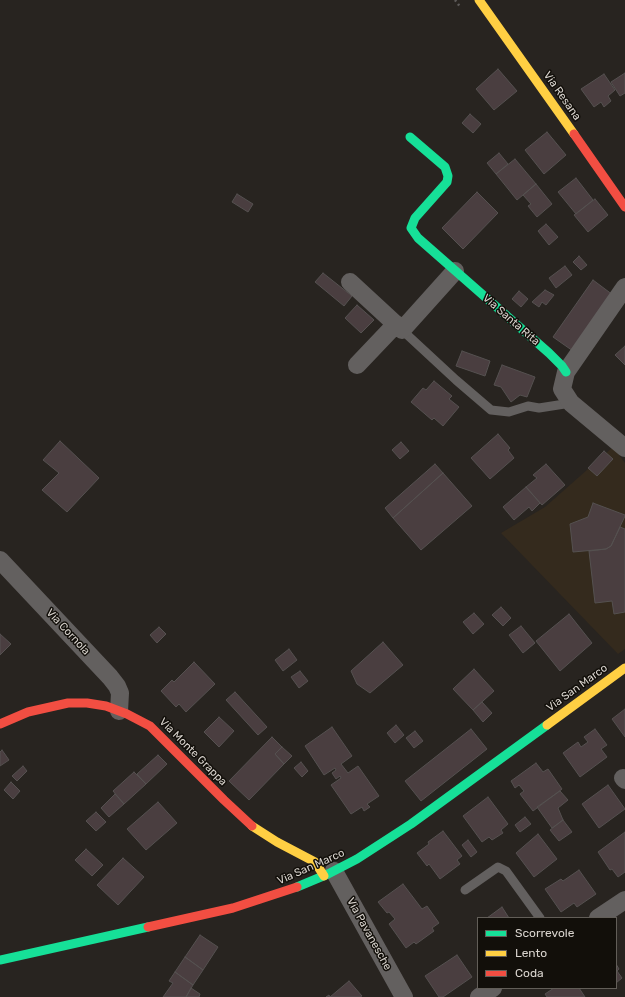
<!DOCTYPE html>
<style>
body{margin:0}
#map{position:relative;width:625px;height:997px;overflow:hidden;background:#282420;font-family:Rubik,sans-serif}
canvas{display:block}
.legend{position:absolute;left:477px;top:917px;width:140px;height:72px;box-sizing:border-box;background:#120f0a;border:1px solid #625e58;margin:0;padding:5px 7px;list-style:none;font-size:12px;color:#d9d4ce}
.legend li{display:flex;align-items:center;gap:8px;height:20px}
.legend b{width:20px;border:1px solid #625e58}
</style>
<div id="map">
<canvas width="625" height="997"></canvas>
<ul class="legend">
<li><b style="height:5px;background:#16e098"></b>Scorrevole</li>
<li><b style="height:5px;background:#ffcf43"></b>Lento</li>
<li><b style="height:5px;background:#f24e42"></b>Coda</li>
</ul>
</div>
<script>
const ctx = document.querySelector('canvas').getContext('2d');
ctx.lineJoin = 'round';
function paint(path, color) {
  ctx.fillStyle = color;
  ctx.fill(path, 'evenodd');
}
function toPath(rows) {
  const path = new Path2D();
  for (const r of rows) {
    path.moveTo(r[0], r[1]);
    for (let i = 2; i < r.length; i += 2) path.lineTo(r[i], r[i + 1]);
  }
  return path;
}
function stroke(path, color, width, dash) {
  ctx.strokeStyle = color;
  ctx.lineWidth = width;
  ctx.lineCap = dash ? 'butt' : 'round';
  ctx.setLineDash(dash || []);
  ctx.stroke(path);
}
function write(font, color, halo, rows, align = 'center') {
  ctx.font = font + ' Rubik,sans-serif';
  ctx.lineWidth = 3;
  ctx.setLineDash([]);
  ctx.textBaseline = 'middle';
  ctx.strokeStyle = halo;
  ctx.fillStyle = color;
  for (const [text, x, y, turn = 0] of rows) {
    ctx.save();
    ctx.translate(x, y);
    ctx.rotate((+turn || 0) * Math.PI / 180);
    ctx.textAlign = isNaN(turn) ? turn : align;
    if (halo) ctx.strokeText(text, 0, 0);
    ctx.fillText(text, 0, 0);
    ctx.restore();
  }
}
paint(toPath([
 [613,447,625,463,625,649,618,654,501,533,545,507]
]), '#342a1d');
const building = toPath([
 [498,69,517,91,494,110,476,89,498,69],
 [625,73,625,93,620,96,611,82,625,73],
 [604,74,615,90,608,96,611,101,604,107,601,102,594,107,581,89,604,74],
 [470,114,481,124,473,133,462,123,470,114],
 [547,132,566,155,544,174,525,150,547,132],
 [499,153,508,164,496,174,487,163,499,153],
 [515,159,536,184,517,200,496,174,515,159],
 [576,178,593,200,576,214,558,192,576,178],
 [536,184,552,204,537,217,528,206,531,204,523,195,536,184],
 [477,192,498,213,463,249,442,228,477,192],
 [237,194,253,204,248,212,232,202,237,194],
 [595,199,608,215,588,232,574,215,595,199],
 [546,224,558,237,549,245,538,231,546,224],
 [579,256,587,265,581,270,573,262,579,256],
 [565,266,572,275,556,288,549,278,565,266],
 [323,273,352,296,344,306,315,282,323,273],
 [593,280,613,295,573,351,553,337,593,280],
 [545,290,554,295,546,305,542,302,539,307,532,302,545,290],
 [519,291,528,299,521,307,512,299,519,291],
 [357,305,374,320,361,333,345,318,357,305],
 [625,346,625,365,615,355,625,346],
 [462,351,490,361,485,376,456,366,462,351],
 [502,365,535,377,527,397,520,395,511,402,501,387,494,385,502,365],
 [434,381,452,396,449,399,459,407,443,426,434,418,432,420,411,402,423,388,426,390,434,381],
 [498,434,510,448,508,450,514,458,490,479,471,458,498,434],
 [60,441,99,478,67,512,42,490,59,473,43,460,60,441],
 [401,442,409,451,400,459,392,450,401,442],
 [604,451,613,459,597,476,588,468,604,451],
 [435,464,443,473,393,518,385,508,435,464],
 [546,464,565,485,542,505,526,487,537,478,533,475,546,464],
 [443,473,472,506,421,550,393,518,443,473],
 [526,487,540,503,532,511,529,507,514,520,503,507,526,487],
 [593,503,625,515,625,516,611,546,606,549,573,552,570,524,588,517,593,503],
 [620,527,625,529,625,612,614,614,612,601,595,603,589,551,606,549,611,546,620,527],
 [501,607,511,618,503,626,492,615,501,607],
 [474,613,484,624,473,634,463,622,474,613],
 [569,614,592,643,560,671,536,641,569,614],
 [521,626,535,643,523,653,509,635,521,626],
 [159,627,166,634,157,643,150,635,159,627],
 [0,634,11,644,0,655,0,634],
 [383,642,403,665,370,693,357,684,351,671,383,642],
 [289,649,297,660,283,671,275,660,289,649],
 [194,662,215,684,186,712,179,704,176,707,161,691,172,680,174,682,194,662],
 [474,669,494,691,473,710,453,689,474,669],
 [300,671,308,681,299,688,291,677,300,671],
 [235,692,267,727,258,735,226,700,235,692],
 [482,702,492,713,483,722,473,710,482,702],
 [625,709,625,737,612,719,625,709],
 [219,717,234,731,219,747,204,732,219,717],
 [396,725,404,735,395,743,387,733,396,725],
 [332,727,352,756,341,764,348,773,358,766,379,796,367,804,370,807,364,811,362,807,351,814,331,785,341,778,340,776,336,779,332,773,336,770,335,768,324,775,305,746,332,727],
 [471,729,487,749,421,801,405,781,471,729],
 [595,729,607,745,601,749,607,757,580,777,563,753,578,742,581,747,588,742,584,737,595,729],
 [415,731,423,741,414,748,406,738,415,731],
 [272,737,282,747,275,754,284,764,249,800,229,781,272,737],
 [282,747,292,756,284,764,275,754,282,747],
 [2,750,9,760,0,766,0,752,2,750],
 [158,755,167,764,146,784,137,774,158,755],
 [301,762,308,771,302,777,294,768,301,762],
 [536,763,543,772,548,769,562,789,533,811,520,794,524,791,519,785,515,788,511,781,536,763],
 [23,766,27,771,17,781,12,776,23,766],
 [134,772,146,784,124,804,113,791,134,772],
 [11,782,20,791,13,799,4,790,11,782],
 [608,785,625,809,599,828,582,804,608,785],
 [560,791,568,800,558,808,563,820,552,828,537,807,560,791],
 [115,794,124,804,109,817,101,808,115,794],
 [488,797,508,824,501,830,503,833,492,840,489,837,482,842,463,816,488,797],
 [158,802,177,823,146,850,127,829,158,802],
 [96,812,106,822,96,831,86,821,96,812],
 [525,817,531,824,520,832,515,825,525,817],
 [563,820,572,832,559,841,550,830,563,820],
 [443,831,462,856,457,860,460,864,440,879,429,864,427,866,417,853,429,844,428,842,443,831],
 [625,832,625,872,618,877,612,869,610,870,598,852,625,832],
 [538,834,557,859,534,877,516,853,538,834],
 [468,840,477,852,471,857,462,845,468,840],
 [86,849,103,865,92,876,75,860,86,849],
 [123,858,144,877,118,905,97,885,123,858],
 [579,870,596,894,577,907,574,903,561,912,545,889,561,879,563,881,579,870],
 [403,884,422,909,427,906,439,923,432,928,434,931,416,944,414,942,406,948,389,924,395,919,389,912,387,913,378,902,403,884],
 [502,907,509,918,487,918,502,907],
 [200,935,218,947,203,970,185,957,200,935],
 [457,955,472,977,443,997,439,997,425,976,457,955],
 [185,957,203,970,193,985,175,972,185,957],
 [616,964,619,969,617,971,622,978,616,983,616,964],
 [175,972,193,985,186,997,163,997,173,983,169,981,175,972],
 [349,981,362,996,360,997,326,997,329,995,330,997,349,981],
 [191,988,200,994,199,997,186,997,191,988],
 [554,988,579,988,585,997,547,997,545,994,554,988]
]);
paint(building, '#4a3e40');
stroke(building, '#555150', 1);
stroke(toPath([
 [455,0,461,8]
]), '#5e5b5a', 2.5, [2, 3]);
stroke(toPath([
 [402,330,456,380,491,410,509,412,528,406,539,408,571,403],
 [465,890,498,867,506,871,540,918]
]), '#63605f', 9);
stroke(toPath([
 [350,282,402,330,455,271],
 [625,287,566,372,562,389,571,403,625,448],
 [357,365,396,324],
 [0,560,110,677,117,686,120,693,119,711],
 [623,778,625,780],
 [334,871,404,997],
 [598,918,625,900],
 [479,997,493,988]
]), '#63605f', 18);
stroke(toPath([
 [410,137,445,167,448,176,447,182,415,218,411,228,418,238,549,353,562,366,566,372],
 [297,887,328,874,357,859,411,824,547,725],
 [0,960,148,927]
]), '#16e098', 9);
stroke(toPath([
 [479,0,574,134],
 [547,725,625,668],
 [252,826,277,842,315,862,324,876]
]), '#ffcf43', 9);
stroke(toPath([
 [574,134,625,207],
 [0,724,28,712,68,703,87,703,106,706,127,714,150,726,224,800,252,826],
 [148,927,233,908,297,887]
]), '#f24e42', 9);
write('11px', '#d9d4ce', '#120f0a', [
 ["Via Resana",562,96,55],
 ["Via Santa Rita",511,320,41],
 ["Via Cornola",68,632,47],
 ["Via San Marco",577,688,-36],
 ["Via Monte Grappa",193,752,45],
 ["Via San Marco",311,867,-24],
 ["Via Pavanesche",369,934,61]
]);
</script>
